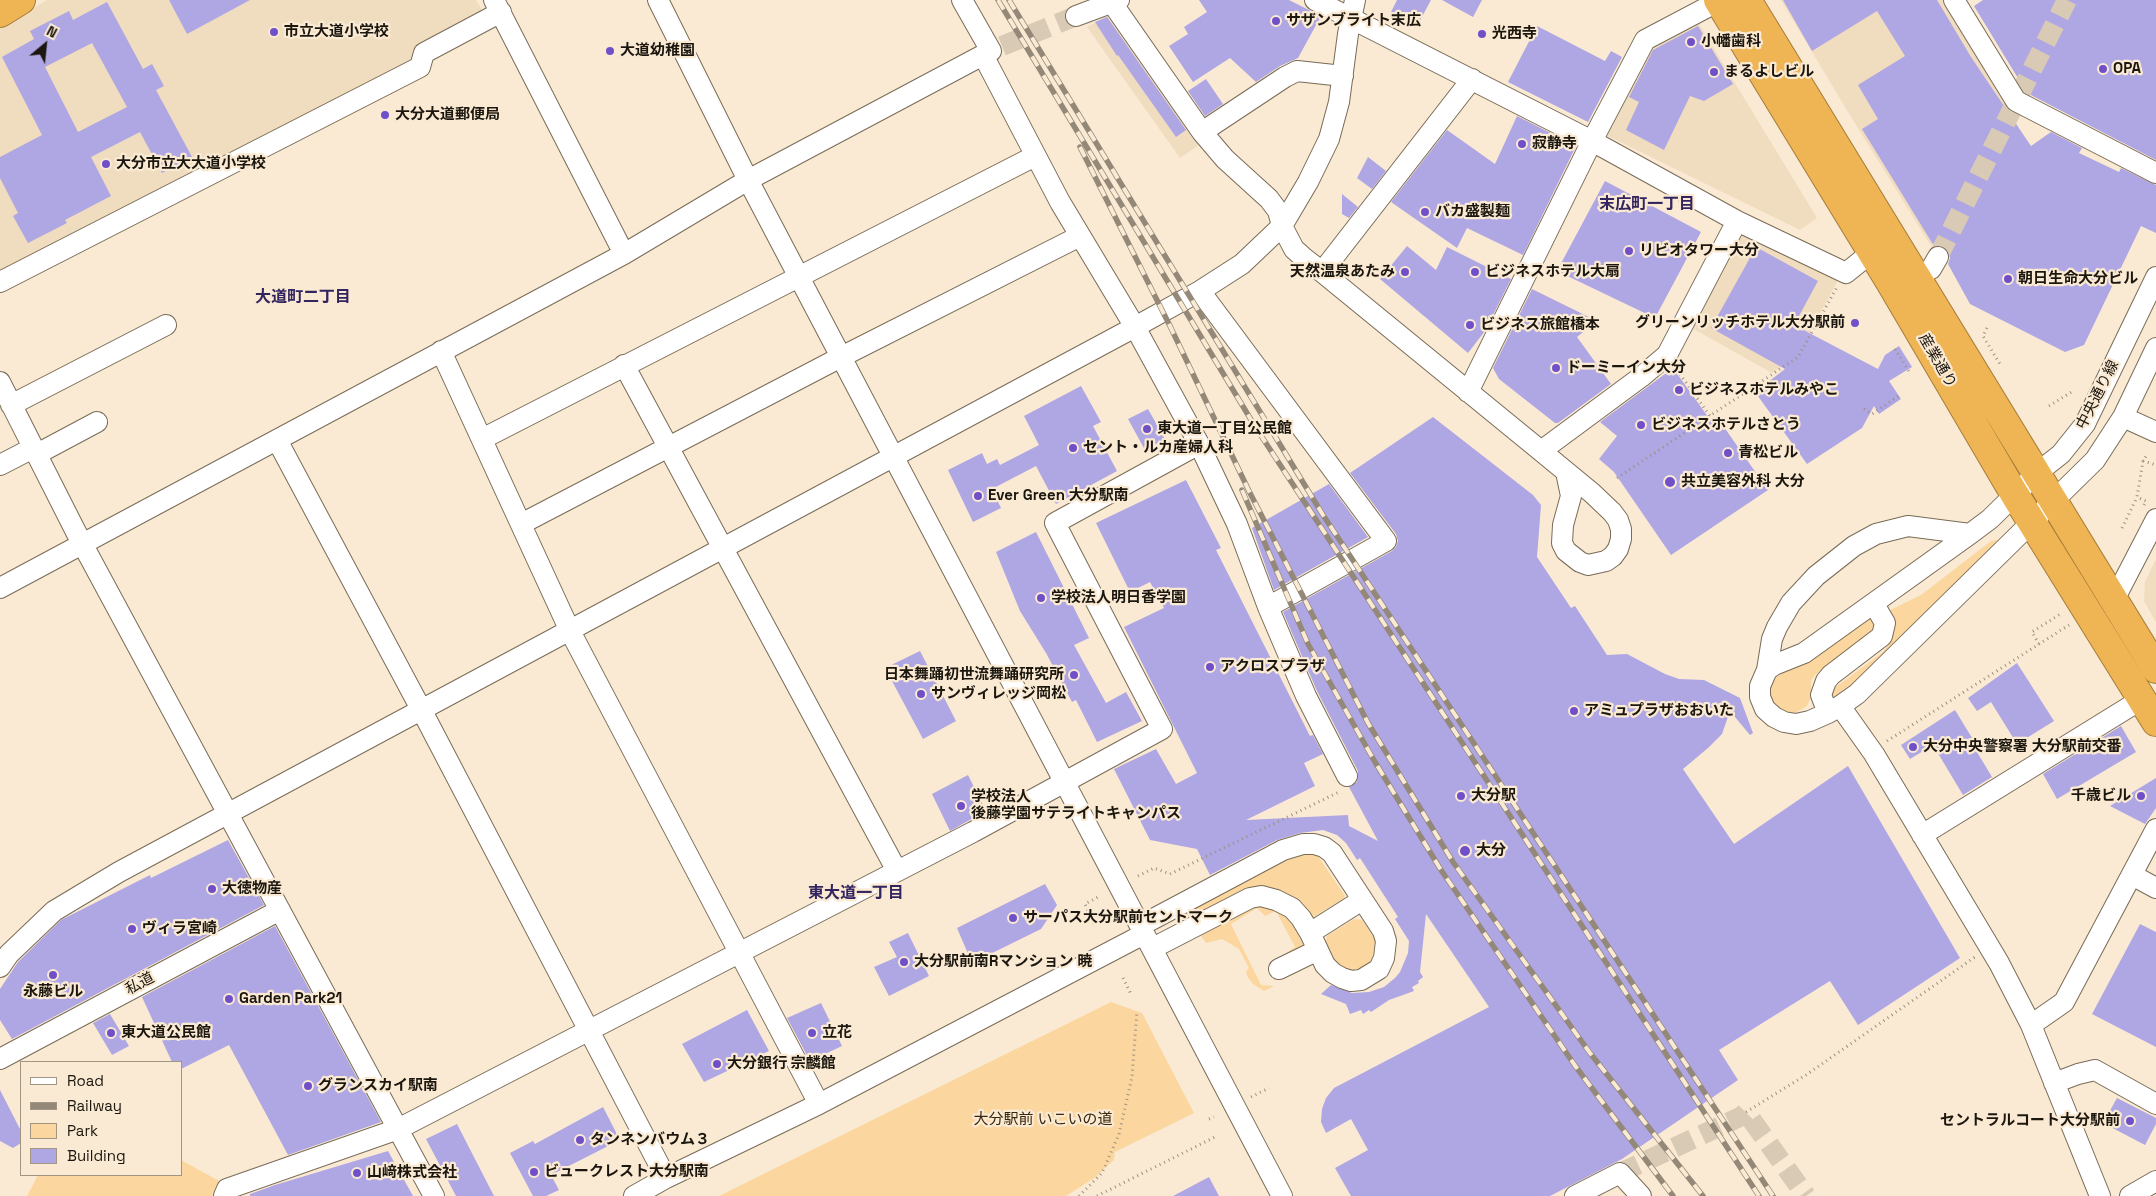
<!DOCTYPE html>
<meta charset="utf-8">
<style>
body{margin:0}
#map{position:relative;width:2156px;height:1196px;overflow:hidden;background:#faead3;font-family:"Space Grotesk",sans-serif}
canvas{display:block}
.legend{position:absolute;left:20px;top:1061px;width:162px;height:115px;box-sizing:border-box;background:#faead3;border:1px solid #a19584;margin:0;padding:6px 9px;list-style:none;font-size:15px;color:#1b160e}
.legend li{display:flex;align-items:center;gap:10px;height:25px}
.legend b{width:25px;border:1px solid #a19584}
.north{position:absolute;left:20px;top:20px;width:50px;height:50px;-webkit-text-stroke:4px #faead3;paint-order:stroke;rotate:28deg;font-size:14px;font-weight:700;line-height:20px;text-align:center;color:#1b160e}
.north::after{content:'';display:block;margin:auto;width:18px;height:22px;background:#1b160e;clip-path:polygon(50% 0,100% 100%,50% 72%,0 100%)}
</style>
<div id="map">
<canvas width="2156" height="1196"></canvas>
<ul class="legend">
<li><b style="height:6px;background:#fff"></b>Road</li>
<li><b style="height:6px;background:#948978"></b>Railway</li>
<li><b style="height:14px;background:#fbd69f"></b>Park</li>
<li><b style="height:14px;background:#afa6e4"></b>Building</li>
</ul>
<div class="north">N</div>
</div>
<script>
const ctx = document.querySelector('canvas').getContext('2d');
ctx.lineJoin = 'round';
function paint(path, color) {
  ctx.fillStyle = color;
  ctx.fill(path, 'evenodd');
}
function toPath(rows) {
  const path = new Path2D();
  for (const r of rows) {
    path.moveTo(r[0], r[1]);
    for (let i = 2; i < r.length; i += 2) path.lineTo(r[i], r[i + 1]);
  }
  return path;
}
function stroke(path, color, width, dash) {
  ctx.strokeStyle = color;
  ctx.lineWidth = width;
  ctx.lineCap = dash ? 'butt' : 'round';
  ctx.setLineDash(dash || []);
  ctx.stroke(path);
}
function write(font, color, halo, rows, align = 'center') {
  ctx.font = font + ' "Space Grotesk","Noto Sans JP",sans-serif';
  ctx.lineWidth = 4.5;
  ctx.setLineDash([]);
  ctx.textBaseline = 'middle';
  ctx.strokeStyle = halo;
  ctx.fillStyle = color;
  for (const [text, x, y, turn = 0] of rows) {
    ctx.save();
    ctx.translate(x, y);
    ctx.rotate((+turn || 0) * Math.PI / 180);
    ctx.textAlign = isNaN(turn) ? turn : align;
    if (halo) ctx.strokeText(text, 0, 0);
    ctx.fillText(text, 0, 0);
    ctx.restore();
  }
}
paint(toPath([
 [47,0,476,0,482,10,480,15,416,59,0,271,0,28],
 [1781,0,1943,0,2003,98,2004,105,1931,246,1848,112],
 [1107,16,1113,17,1199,145,1180,158,1087,27],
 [1696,19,1817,218,1800,230,1606,135,1649,46],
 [1743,228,1838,280,1797,356,1772,373,1692,328],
 [2156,559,2156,622,2144,601,2145,582]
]), '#f0dcbf');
paint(toPath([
 [1996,540,1999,541,1856,683,1836,698,1831,696,1833,689,1883,652,1889,644,1893,629,1888,611,1921,595,1991,541],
 [1871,618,1874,618,1876,628,1815,675,1811,681,1811,697,1807,706,1795,713,1779,710,1769,699,1770,685,1774,679,1784,672,1806,663],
 [1313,853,1318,856,1345,896,1343,899,1312,918,1295,899,1276,889,1266,888,1242,890,1188,918,1185,911,1296,854],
 [1255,907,1273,909,1285,915,1292,923,1304,946,1285,958,1283,955,1295,947,1276,911,1265,916,1257,908,1231,924,1261,985,1274,986,1264,991,1253,984,1247,976,1246,971,1249,968,1239,949,1222,939,1206,943,1201,936,1243,911],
 [1354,919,1362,920,1374,937,1375,942,1372,959,1365,966,1354,971,1338,967,1324,945,1327,936],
 [1111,1002,1142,1013,1194,1113,1115,1152,1114,1160,1095,1177,1102,1173,1066,1196,719,1196],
 [181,1160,219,1181,212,1196,27,1196,38,1175,181,1175]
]), '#fbd69f');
paint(toPath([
 [169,0,250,0,187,34],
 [1199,0,1289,0,1321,16,1298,58,1280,66,1256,82,1230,58,1193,82,1169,46,1188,34,1184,27,1207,12],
 [1397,0,1431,0,1416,28,1390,14],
 [1442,0,1482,0,1473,17],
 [1783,0,1937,0,1971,57,2031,146,2051,132,2082,148,2079,153,2119,172,2121,168,2156,185,2156,233,2141,226,2084,345,2065,352,1970,304,1948,264,1950,258,1948,251,1944,247,1934,246,1862,129,1878,119,1858,85,1905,56,1877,11,1812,51],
 [1983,0,2156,0,2156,160,2027,93,1974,6],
 [107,2,143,69,152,64,164,86,156,90,192,157,162,173,140,132,91,157,111,196,65,220,67,223,28,243,13,216,18,213,0,178,0,157,42,135,2,57,34,39,30,31,69,11,73,20],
 [92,43,127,107,78,132,45,67],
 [1107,17,1186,130,1176,137,1118,55,1117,56,1095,22],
 [1537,26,1605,61,1611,51,1622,57,1588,122,1508,82],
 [1698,26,1733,84,1704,101,1690,96,1664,150,1626,130,1639,102,1629,97,1653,50],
 [1206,79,1223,104,1205,116,1188,91],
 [1517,116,1576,146,1523,255,1467,228,1457,248,1391,202,1447,130,1495,164],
 [1368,157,1386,171,1372,189,1357,178],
 [1605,181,1701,232,1655,318,1557,271],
 [1342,194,1358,207,1349,218,1342,214],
 [1407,246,1436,270,1447,247,1511,279,1485,331,1468,353,1380,279],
 [1756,247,1818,281,1794,325,1878,369,1885,355,1899,346,1912,367,1889,381,1901,399,1879,414,1874,406,1862,428,1807,464,1755,392,1785,369,1711,328],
 [1532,289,1597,321,1577,337,1611,384,1558,423,1555,423,1499,379,1493,368],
 [1673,368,1711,421,1717,417,1768,490,1671,555,1614,472,1599,459,1617,436,1600,422],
 [1081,386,1101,422,1093,426,1117,471,1056,504,1036,466,992,489,1001,508,973,522,948,470,982,453,987,464,997,459,1000,465,1039,445,1024,416],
 [1148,409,1165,439,1145,450,1128,419],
 [1433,417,1533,495,1541,505,1537,557,1571,608,1575,606,1607,655,1627,654,1665,674,1679,679,1704,680,1740,698,1753,733,1750,735,1730,711,1722,734,1708,748,1683,769,1734,844,1848,766,1960,958,1858,1025,1830,981,1719,1050,1738,1080,1622,1159,1550,1196,1351,1196,1335,1168,1368,1150,1351,1119,1326,1133,1321,1122,1322,1109,1326,1098,1334,1088,1489,1007,1426,914,1420,972,1423,977,1418,981,1419,983,1412,987,1414,991,1389,1000,1371,1012,1369,1010,1363,1014,1361,1010,1350,1014,1346,1004,1321,994,1331,985,1352,993,1369,992,1384,987,1395,978,1400,972,1408,953,1409,941,1395,919,1398,917,1360,858,1357,860,1346,843,1337,835,1323,830,1300,833,1277,840,1210,875,1197,849,1150,840,1114,769,1156,749,1176,784,1197,773,1124,627,1164,608,1150,582,1130,592,1096,523,1186,480,1221,548,1216,550,1310,736,1313,735,1323,754,1304,763,1315,786,1246,820,1348,815,1349,826,1378,841,1349,787,1357,782,1358,771,1317,691,1283,612,1392,551,1396,547,1398,541,1396,534,1350,473],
 [1329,484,1368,537,1274,590,1252,528],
 [1036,532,1089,638,1074,645,1106,703,1126,692,1142,721,1097,742,1076,700,1072,702,1046,653,1020,611,996,552],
 [920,651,956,721,923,739,885,668],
 [2017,663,2054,721,2017,744,1991,702,1977,711,1968,698],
 [1955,710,1980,751,1977,752,1992,777,1963,795,1933,745,1910,759,1901,745],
 [2121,726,2136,752,2057,799,2043,774],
 [968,775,986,811,950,831,932,794],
 [2156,778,2156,808,2145,824,2110,806],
 [228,840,264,905,12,1039,0,1020,0,989,18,962,61,920,150,875,151,878],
 [1045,884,1057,905,1041,929,972,963,957,928],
 [2140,924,2156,932,2156,1047,2092,1014],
 [275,926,381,1122,288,1155,229,1045,181,1069,181,1062,172,1062,142,997],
 [908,933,929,976,889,996,874,967,897,957,889,942],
 [821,1003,842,1046,810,1061,787,1018],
 [747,1010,769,1051,704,1082,682,1044],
 [110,1014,129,1046,112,1055,93,1023],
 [0,1090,21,1131,21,1143,13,1148,0,1141],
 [2117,1098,2156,1118,2156,1124,2145,1145,2103,1123],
 [603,1107,620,1140,551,1175,559,1190,546,1196,533,1196,510,1153,533,1141,535,1144],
 [457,1124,494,1196,456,1196,426,1139],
 [388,1151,413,1196,250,1196,250,1194,275,1185],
 [1209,1177,1219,1196,1173,1196]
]), '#afa6e4');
stroke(toPath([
 [1002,46,1076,16],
 [1938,257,2067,0],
 [1620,1173,1742,1116,1746,1112,1806,1196]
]), '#d9cab5', 20, [20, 10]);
const minor = toPath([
 [494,0,624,254,748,180,983,55,1060,202,1135,327,1199,444,1237,524,1268,607,1306,696,1347,776],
 [658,0,748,180,1282,1196],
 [962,0,991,51],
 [1110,0,1202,132,1225,159,1269,199,1278,211,1282,226,1294,249,1304,258,1322,272,1541,451,1592,493,1612,512,1618,520,1621,529,1621,539,1618,549,1613,556,1606,561,1588,565,1580,562,1566,551,1562,543,1563,525,1571,496,1566,472],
 [1315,0,1592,141,1737,221,1846,273,1872,252],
 [1954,0,2016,101,2156,173],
 [1076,16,1119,0],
 [1202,132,1285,77,1297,71,1343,76],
 [1931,269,1938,257],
 [1322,272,1472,79],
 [2156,277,2085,424,2061,454,2037,473,1990,519,1970,534,1804,653,1774,665,1767,670,1760,686,1760,697,1765,709,1774,717,1784,722,1796,724,1810,721,1828,713,1840,706,1857,694,2095,460,2123,417,2156,348],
 [0,282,420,67,424,53,501,12],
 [1200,291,1386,541,1268,607],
 [441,351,570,631,819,1104],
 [624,365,897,871],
 [0,382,76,532,434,1196],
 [1468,392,1592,141,1645,40,1721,0],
 [11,405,166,325],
 [2123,417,2156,432],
 [482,439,1035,156],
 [277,440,422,711,666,1178],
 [1541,451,1641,377,1667,355,1737,221],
 [37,454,97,422],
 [0,465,33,448],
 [521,524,841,357,1080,236],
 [0,588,624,254],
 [2114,600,2156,519],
 [1767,670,1772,639,1777,627,1791,603,1816,576,1854,546,1876,534,1908,526,1970,534],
 [1840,706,1874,754,1999,963,2031,1025,2100,1196],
 [1828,713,1821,695,1826,681,1831,675,1882,636,1885,623,1874,604],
 [1922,835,2142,699],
 [2132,875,2156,888],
 [1140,926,1283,850,1303,844,1314,844,1324,847,1332,853,1383,931,1386,941,1384,958,1379,969,1361,980,1351,981,1342,978,1333,973,1325,965,1310,933,1301,918,1292,908,1276,900,1261,896,1250,898,1153,948],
 [1310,933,1362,900],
 [0,967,9,954,54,911,119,872,1135,327,1200,291,1242,264,1282,226,1308,182,1329,139,1339,102,1348,34,1355,0],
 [1279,969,1318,950],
 [2031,1025,2064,1002,2156,829],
 [0,1059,280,910],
 [2054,1083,2078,1074,2095,1070,2156,1104],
 [224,1196,227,1189,398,1129,973,832,1162,729,1055,523,1199,444],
 [634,1196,666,1178,819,1104,1144,934],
 [1575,1196,1620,1173,1641,1196],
 [2130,1196,2156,1181]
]);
const highway = toPath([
 [1718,0,1890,282,2015,495,2156,722],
 [1747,0,2156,669],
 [0,13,21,0]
]);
stroke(minor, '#796b57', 22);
stroke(highway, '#a57d3b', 30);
stroke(toPath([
 [1987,328,1983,336,2000,364],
 [1895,349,1910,373],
 [1677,370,1710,416],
 [2049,406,2073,391],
 [1864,409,1872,414,1900,395],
 [2143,461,2156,465],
 [1617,478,1798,357,1837,287],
 [2144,505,2146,501,2137,497,2143,461,2147,455],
 [2122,528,2137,497],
 [2039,644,2032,632,2062,613],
 [1887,741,2069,625],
 [1138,876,1154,868,1170,874,1339,792],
 [1094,924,1085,904,1098,897],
 [1123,978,1131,994],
 [1251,1097,1269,1088],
 [1746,1112,1806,1075,1975,957],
 [1209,1119,1214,1117],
 [1079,1196,1102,1173,1119,1134,1132,1077,1137,1011],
 [1097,1196,1217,1136]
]), '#9c9080', 3, [1, 4]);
stroke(minor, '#fff', 20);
stroke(highway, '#efb453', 28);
const rail = toPath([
 [998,0,1256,428,1759,1196],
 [1009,0,1323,515,1773,1196],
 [1080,147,1170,326,1249,491,1368,723,1453,862,1590,1053,1703,1196],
 [1242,490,1308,644,1375,762,1441,870,1576,1067,1673,1196]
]);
stroke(rail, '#948978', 5.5);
stroke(rail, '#faead3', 4, [11]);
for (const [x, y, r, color] of [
 [1276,21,5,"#6f50c9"],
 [274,32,5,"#6f50c9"],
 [1482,34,5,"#6f50c9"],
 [1691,42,5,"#6f50c9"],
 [610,51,5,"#6f50c9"],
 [2103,69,5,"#6f50c9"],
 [1714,72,5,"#6f50c9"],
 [385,115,5,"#6f50c9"],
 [1522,144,5,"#6f50c9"],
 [106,164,5,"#6f50c9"],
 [1425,212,5,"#6f50c9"],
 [1629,251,5,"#6f50c9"],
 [1405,272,5,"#6f50c9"],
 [1475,272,5,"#6f50c9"],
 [2008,279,5,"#6f50c9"],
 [1855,323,5,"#6f50c9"],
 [1470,325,5,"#6f50c9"],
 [1556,368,5,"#6f50c9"],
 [1679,390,5,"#6f50c9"],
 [1641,425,5,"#6f50c9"],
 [1147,429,5,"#6f50c9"],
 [1073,448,5,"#6f50c9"],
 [1728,453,5,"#6f50c9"],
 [1670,482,6,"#6f50c9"],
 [978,496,5,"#6f50c9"],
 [1041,598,5,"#6f50c9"],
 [1210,667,5,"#6f50c9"],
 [1074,675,5,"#6f50c9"],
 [921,694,5,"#6f50c9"],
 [1574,711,5,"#6f50c9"],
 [1913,747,5,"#6f50c9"],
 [1461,796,5,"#6f50c9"],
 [2141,796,5,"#6f50c9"],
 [961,806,5,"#6f50c9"],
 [1465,851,6,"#6f50c9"],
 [212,889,5,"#6f50c9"],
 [1013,918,5,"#6f50c9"],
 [132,929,5,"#6f50c9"],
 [904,962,5,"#6f50c9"],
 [53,975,5,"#6f50c9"],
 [229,999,5,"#6f50c9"],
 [111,1033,5,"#6f50c9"],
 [812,1033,5,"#6f50c9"],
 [717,1064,5,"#6f50c9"],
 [308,1086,5,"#6f50c9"],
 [2130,1121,5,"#6f50c9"],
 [580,1140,5,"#6f50c9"],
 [534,1172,5,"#6f50c9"],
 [357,1173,5,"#6f50c9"]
]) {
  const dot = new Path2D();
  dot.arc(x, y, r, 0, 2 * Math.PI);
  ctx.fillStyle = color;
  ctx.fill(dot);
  stroke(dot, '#faead3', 2);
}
write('bold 15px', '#1b160e', '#faead3', [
 ["サザンブライト末広",1286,21],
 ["市立大道小学校",284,32],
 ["光西寺",1492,34],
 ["小幡歯科",1701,42],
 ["大道幼稚園",620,51],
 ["OPA",2113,69],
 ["まるよしビル",1724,72],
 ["大分大道郵便局",395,115],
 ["寂静寺",1532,144],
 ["大分市立大大道小学校",116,164],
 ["バカ盛製麺",1435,212],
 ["リビオタワー大分",1639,251],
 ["天然温泉あたみ",1395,272,"right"],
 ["ビジネスホテル大扇",1485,272],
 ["朝日生命大分ビル",2018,279],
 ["グリーンリッチホテル大分駅前",1845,323,"right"],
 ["ビジネス旅館橋本",1480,325],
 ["ドーミーイン大分",1566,368],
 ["ビジネスホテルみやこ",1689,390],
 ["ビジネスホテルさとう",1651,425],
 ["東大道一丁目公民館",1157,429],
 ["セント・ルカ産婦人科",1083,448],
 ["青松ビル",1738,453],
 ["共立美容外科 大分",1681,482],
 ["Ever Green 大分駅南",988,496],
 ["学校法人明日香学園",1051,598],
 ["アクロスプラザ",1220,667],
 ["日本舞踊初世流舞踊研究所",1064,675,"right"],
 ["サンヴィレッジ岡松",931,694],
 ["アミュプラザおおいた",1584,711],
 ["大分中央警察署 大分駅前交番",1923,747],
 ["大分駅",1471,796],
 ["千歳ビル",2131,796,"right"],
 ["学校法人",971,797],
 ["後藤学園サテライトキャンパス",971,814],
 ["大分",1476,851],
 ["大徳物産",222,889],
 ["サーパス大分駅前セントマーク",1023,918],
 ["ヴィラ宮崎",142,929],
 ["大分駅前南Rマンション 暁",914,962],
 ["永藤ビル",53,992,"center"],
 ["Garden Park21",239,999],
 ["東大道公民館",121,1033],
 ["立花",822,1033],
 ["大分銀行 宗麟館",727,1064],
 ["グランスカイ駅南",318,1086],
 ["セントラルコート大分駅前",2120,1121,"right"],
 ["タンネンバウム３",590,1140],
 ["ビュークレスト大分駅南",544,1172],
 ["山﨑株式会社",367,1173]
], 'left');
write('15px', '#1b160e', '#faead3', [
 ["産業通り",1937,361,60],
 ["中央通り線",2098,395,-63],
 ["私道",140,984,-28]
]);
write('15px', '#38270c', '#faead3', [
 ["大分駅前 いこいの道",1043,1120]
]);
write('bold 16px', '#32245f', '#faead3', [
 ["末広町一丁目",1647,205],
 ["大道町二丁目",303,298],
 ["東大道一丁目",856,894]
]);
</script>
